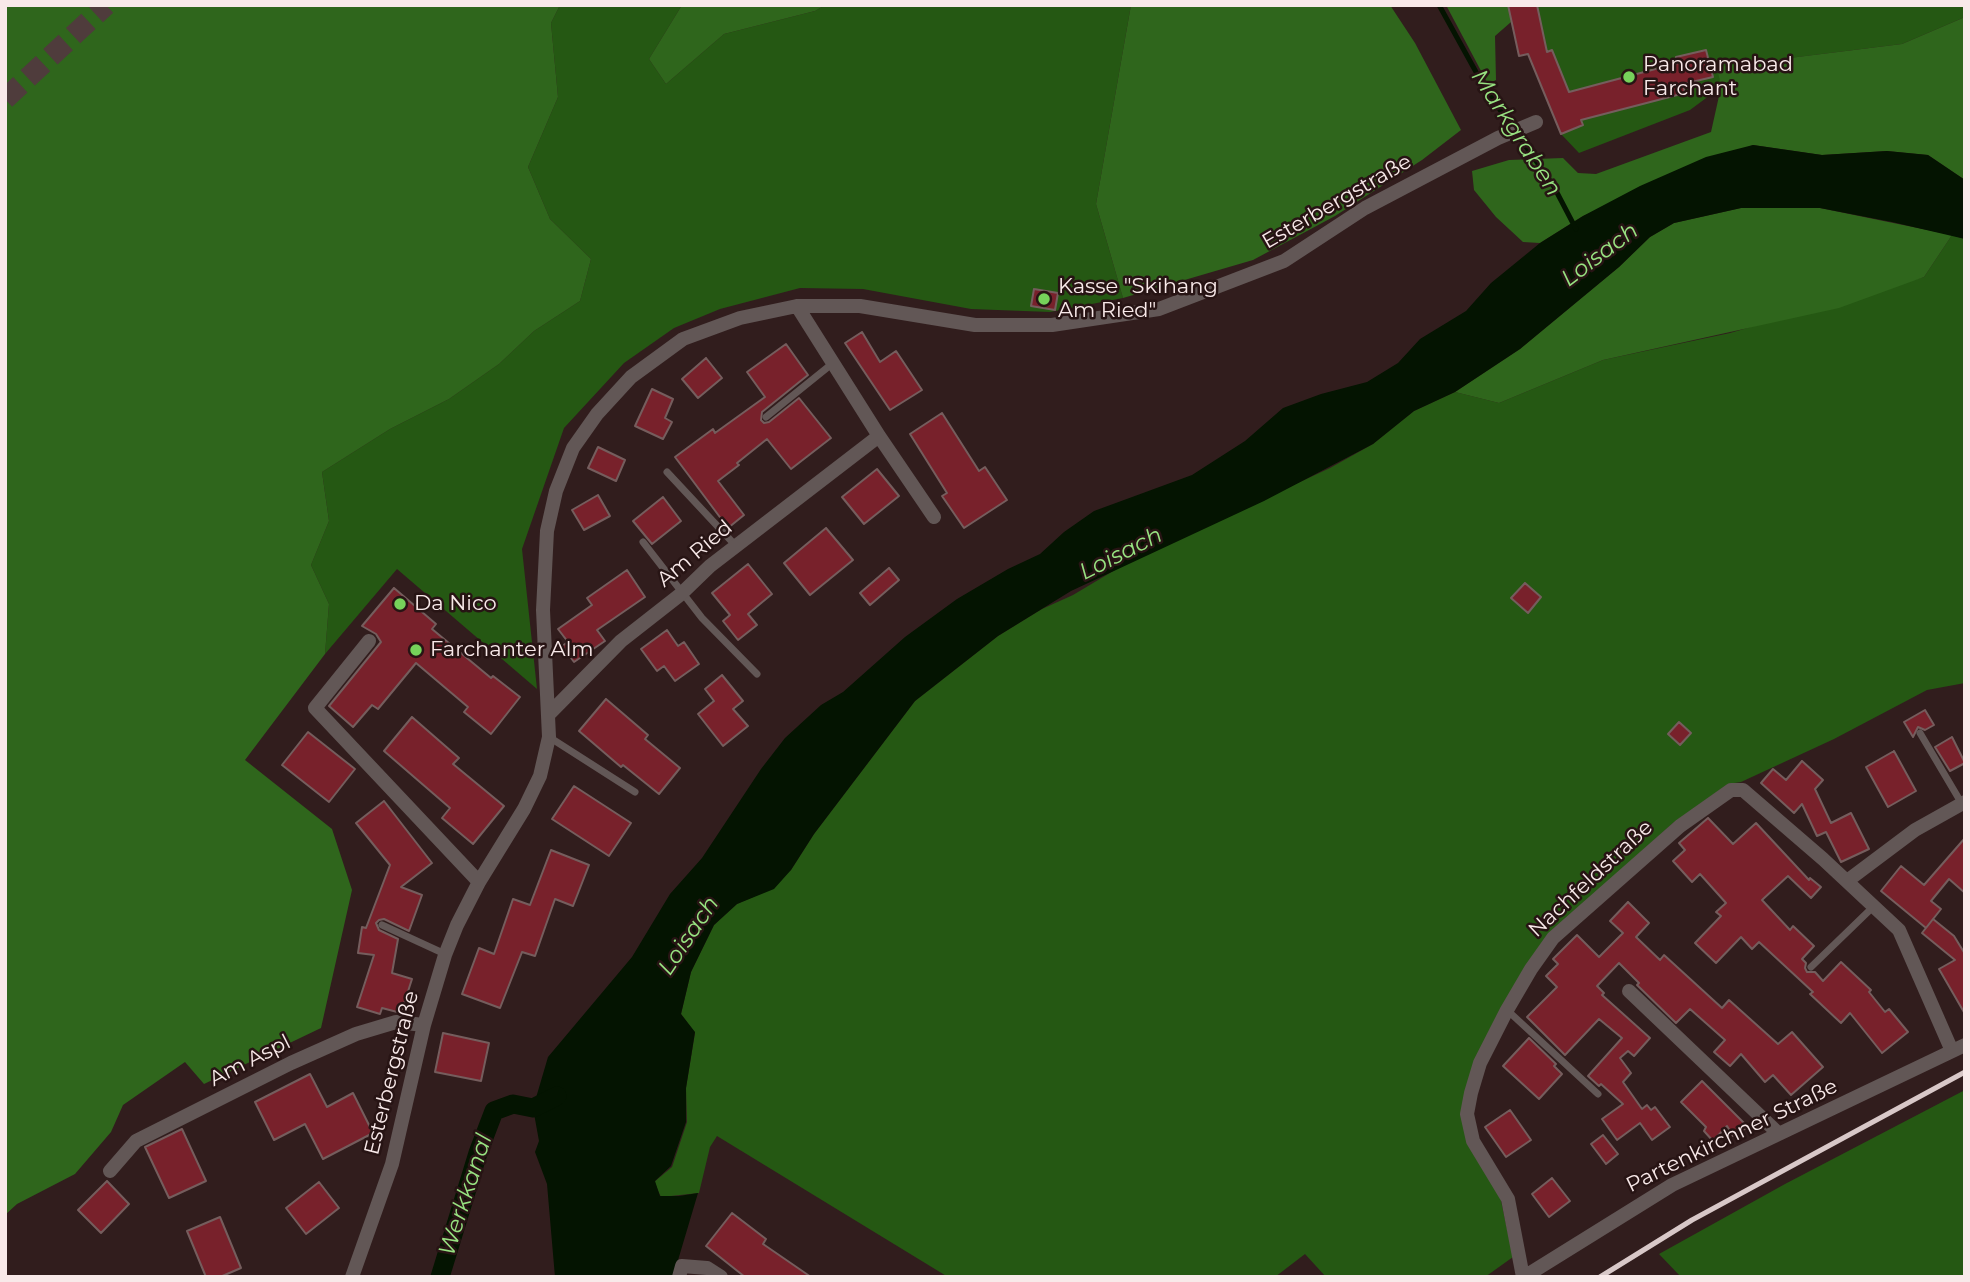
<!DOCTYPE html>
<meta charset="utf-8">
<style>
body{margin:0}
#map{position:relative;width:1970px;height:1282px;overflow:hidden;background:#311d1d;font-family:Montserrat,sans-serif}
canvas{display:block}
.frame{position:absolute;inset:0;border:7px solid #f8e9e9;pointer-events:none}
</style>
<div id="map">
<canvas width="1970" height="1282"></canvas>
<div class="frame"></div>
</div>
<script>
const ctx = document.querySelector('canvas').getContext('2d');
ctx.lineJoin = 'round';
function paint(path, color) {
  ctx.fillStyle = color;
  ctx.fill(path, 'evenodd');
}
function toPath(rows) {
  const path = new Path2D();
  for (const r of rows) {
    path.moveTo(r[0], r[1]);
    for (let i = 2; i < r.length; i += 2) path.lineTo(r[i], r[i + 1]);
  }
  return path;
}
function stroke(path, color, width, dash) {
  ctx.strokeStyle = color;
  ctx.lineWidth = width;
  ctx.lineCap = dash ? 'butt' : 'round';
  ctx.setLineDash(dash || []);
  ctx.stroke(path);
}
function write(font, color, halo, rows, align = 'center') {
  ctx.font = font + ' Montserrat,sans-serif';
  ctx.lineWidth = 5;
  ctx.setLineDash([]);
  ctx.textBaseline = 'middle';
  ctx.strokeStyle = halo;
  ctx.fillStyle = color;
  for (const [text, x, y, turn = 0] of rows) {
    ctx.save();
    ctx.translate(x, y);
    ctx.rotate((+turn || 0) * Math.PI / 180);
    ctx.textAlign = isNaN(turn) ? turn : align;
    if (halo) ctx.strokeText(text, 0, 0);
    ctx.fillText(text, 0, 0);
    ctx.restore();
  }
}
paint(toPath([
 [560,5,682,5,649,59,666,84,724,34,815,11,825,5,1131,5,1096,204,1123,298,1050,312,971,309,863,289,800,288,720,309,674,328,624,363,564,428,522,549,537,689,397,569,325,654,329,604,311,565,329,521,322,472,390,429,449,399,499,364,534,331,580,301,591,259,550,219,528,167,558,97,551,23],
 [1508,5,1965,5,1965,17,1902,44,1718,67,1721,87,1690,110,1579,153,1561,134,1529,54,1519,56],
 [1952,235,1965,239,1965,683,1927,690,1834,739,1741,782,1728,784,1673,823,1549,935,1463,1111,1500,1196,1513,1257,1485,1277,1326,1277,1305,1254,1275,1277,948,1277,717,1136,710,1147,699,1193,661,1197,654,1182,672,1167,687,1122,686,1088,695,1033,681,1014,691,972,714,925,737,904,753,897,791,870,814,834,915,701,998,636,1042,609,1073,595,1130,561,1330,468,1373,444,1414,411,1455,392,1499,403,1603,360,1730,333,1924,277],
 [1965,1090,1965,1277,1681,1277,1659,1254,1785,1184]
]), '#255813');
paint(toPath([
 [5,5,560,5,551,23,558,97,528,167,550,219,591,259,580,301,534,331,499,364,449,399,390,429,322,472,329,521,311,565,329,604,325,654,245,760,332,829,352,890,321,1028,204,1084,185,1062,123,1105,111,1132,75,1174,17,1204,5,1215],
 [682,5,825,5,815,11,724,34,666,84,649,59],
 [1131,5,1390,5,1415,43,1461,130,1422,160,1335,216,1253,260,1123,298,1096,204],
 [1446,5,1508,5,1511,22,1495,36,1496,80,1488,84],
 [1965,17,1965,180,1928,155,1887,151,1822,155,1753,145,1583,216,1540,243,1523,242,1496,217,1474,190,1472,171,1509,160,1563,158,1578,173,1596,174,1711,132,1721,87,1717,67,1902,44],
 [1741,208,1820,208,1952,235,1924,277,1839,308,1603,360,1499,403,1455,392,1520,349,1619,267,1650,237,1674,223]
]), '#2f661c');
paint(toPath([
 [1753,145,1822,155,1887,151,1928,155,1965,180,1965,239,1892,222,1820,208,1741,208,1674,223,1650,237,1619,267,1520,349,1455,392,1414,411,1373,444,1264,501,1071,591,998,636,915,701,814,834,791,870,774,889,737,904,714,925,691,972,681,1014,695,1032,686,1088,686,1122,671,1166,655,1181,660,1196,679,1196,698,1193,673,1277,555,1277,547,1184,535,1152,539,1141,533,1108,548,1057,632,957,670,894,702,858,761,769,785,738,821,705,843,692,905,637,957,599,1008,569,1040,554,1064,532,1094,511,1192,475,1245,441,1283,408,1321,394,1367,382,1398,363,1420,339,1466,311,1491,283,1540,243,1583,216,1640,186,1706,157]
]), '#041401');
stroke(toPath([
 [1439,5,1486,90,1553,185,1576,229]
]), '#041401', 5);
stroke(toPath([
 [440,1277,478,1153,494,1111,513,1104,533,1108,557,1096]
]), '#041401', 19);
const building = toPath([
 [1508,5,1537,5,1547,52,1552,50,1569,92,1678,63,1676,57,1706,50,1713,77,1683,84,1685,93,1581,120,1583,125,1561,134,1528,54,1519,56,1508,5],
 [1034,289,1058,293,1055,310,1031,306,1034,289],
 [862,332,880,362,896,351,922,390,890,410,845,343,862,332],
 [786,344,808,375,762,412,761,420,764,423,769,422,799,398,831,438,791,469,767,439,737,463,739,465,718,481,744,515,728,528,675,457,713,429,715,433,765,397,747,372,786,344],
 [706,358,722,378,698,398,682,379,706,358],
 [652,389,673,399,665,418,672,422,663,439,635,426,652,389],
 [942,413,979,471,985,467,1007,500,964,528,942,496,947,493,910,434,942,413],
 [598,447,625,460,616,481,588,468,598,447],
 [877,469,899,496,864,524,842,497,877,469],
 [598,495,610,516,584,530,572,510,598,495],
 [663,497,681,521,652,544,633,521,663,497],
 [826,528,853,560,810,595,784,563,826,528],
 [748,564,772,594,748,614,757,625,738,640,723,621,730,615,712,593,748,564],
 [889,568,899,580,870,605,860,593,889,568],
 [627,570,645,597,597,630,605,641,574,662,562,646,568,642,558,629,592,605,587,598,627,570],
 [1525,583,1541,597,1528,613,1511,598,1525,583],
 [394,588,436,624,432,629,491,678,493,676,520,697,491,734,464,712,468,707,416,663,378,709,372,705,353,727,329,706,381,642,376,634,362,626,394,588],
 [667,630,678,646,684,642,699,664,675,681,664,666,657,671,641,649,667,630],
 [722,675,743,701,733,709,748,726,723,746,698,714,714,701,705,689,722,675],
 [606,699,648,735,645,739,680,768,659,794,623,765,621,767,579,731,606,699],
 [1925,710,1934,725,1925,730,1918,727,1913,737,1904,722,1925,710],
 [412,717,459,758,453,764,504,806,473,844,442,818,450,808,384,751,412,717],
 [1679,722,1691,733,1680,745,1668,734,1679,722],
 [308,732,355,769,329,802,282,765,308,732],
 [1952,737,1965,763,1950,771,1935,747,1952,737],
 [1894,751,1916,791,1888,807,1866,767,1894,751],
 [1802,761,1823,780,1815,789,1831,823,1851,813,1869,849,1841,862,1826,832,1817,836,1802,804,1794,813,1761,783,1773,769,1786,780,1802,761],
 [574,786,631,823,609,856,552,819,574,786],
 [384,801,432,863,401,887,422,895,409,931,384,919,379,920,376,923,379,930,398,939,392,973,412,979,401,1013,382,1008,380,1014,357,1007,374,955,358,953,362,927,366,928,390,865,356,823,384,801],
 [1708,818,1733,844,1756,823,1809,880,1810,878,1821,887,1811,898,1788,876,1762,900,1790,930,1793,926,1814,946,1802,959,1806,963,1805,968,1807,972,1815,972,1823,981,1841,962,1871,990,1869,992,1885,1012,1889,1009,1908,1032,1882,1053,1850,1013,1841,1023,1810,994,1813,992,1759,942,1752,949,1741,937,1716,963,1695,943,1721,916,1716,912,1726,903,1700,874,1692,882,1673,861,1685,850,1679,843,1708,818],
 [1965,838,1965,893,1949,879,1931,901,1941,909,1926,928,1881,891,1901,866,1924,885,1965,838],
 [551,850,589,865,573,906,555,899,535,956,522,952,500,1008,462,994,479,948,494,954,513,899,530,905,551,850],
 [1628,902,1649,923,1636,937,1660,960,1664,955,1722,1008,1729,1000,1778,1044,1792,1032,1823,1067,1791,1095,1773,1075,1765,1082,1741,1054,1730,1066,1714,1052,1725,1040,1690,1009,1676,1023,1637,985,1639,983,1619,963,1597,986,1604,993,1602,995,1650,1038,1634,1056,1628,1051,1620,1058,1631,1073,1623,1082,1642,1109,1647,1105,1651,1110,1655,1107,1670,1127,1652,1140,1640,1123,1617,1140,1602,1119,1623,1104,1601,1084,1599,1086,1588,1076,1622,1038,1599,1019,1565,1055,1527,1017,1557,987,1546,976,1558,964,1553,959,1577,935,1599,957,1623,933,1610,921,1628,902],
 [1933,919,1954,936,1965,954,1965,1014,1939,969,1955,960,1922,933,1933,919],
 [443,1033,489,1043,481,1081,435,1072,443,1033],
 [1529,1038,1556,1064,1554,1066,1562,1074,1539,1099,1503,1066,1529,1038],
 [310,1074,327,1107,353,1093,373,1133,323,1159,305,1124,274,1140,255,1102,310,1074],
 [1702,1081,1748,1127,1733,1136,1727,1126,1713,1141,1704,1131,1706,1127,1681,1102,1702,1081],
 [1510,1110,1531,1140,1506,1157,1485,1127,1510,1110],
 [182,1129,206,1181,169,1198,145,1147,182,1129],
 [1603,1135,1618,1154,1606,1164,1591,1144,1603,1135],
 [1552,1178,1570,1201,1549,1217,1532,1194,1552,1178],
 [107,1181,129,1204,101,1233,78,1210,107,1181],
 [319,1182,339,1208,306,1234,286,1208,319,1182],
 [732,1213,766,1239,763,1244,811,1277,745,1277,706,1246,732,1213],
 [220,1217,241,1268,220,1277,206,1277,187,1231,220,1217]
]);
paint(building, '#78212b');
stroke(building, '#755d5d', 2);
stroke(toPath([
 [5,99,106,5]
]), '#4f3c3c', 21, [21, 10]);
stroke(toPath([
 [766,417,833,363],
 [667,472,736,546],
 [643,542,702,618,757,674],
 [1920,733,1962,804],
 [549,737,635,792],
 [382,925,445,954],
 [1811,967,1873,907],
 [1507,1010,1598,1094]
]), '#625756', 7);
stroke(toPath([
 [797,306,879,436,934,517],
 [369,641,315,708,479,882],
 [549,714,621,641,681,594,710,566,879,436],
 [1847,881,1915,830,1965,802],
 [1629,991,1779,1134],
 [110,1171,136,1141,291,1063,356,1034,396,1022,424,1025],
 [352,1277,392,1164,424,1025,445,955,457,925,479,882,524,809,540,776,549,737,543,610,547,531,556,491,573,448,597,414,631,377,683,339,740,318,797,306,860,306,975,325,1052,325,1159,309,1284,261,1365,208,1498,138,1536,122],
 [679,1277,682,1266,707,1268,721,1277],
 [1523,1277,1508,1199,1473,1141,1467,1114,1471,1093,1480,1063,1507,1010,1531,969,1553,938,1680,826,1731,790,1743,790,1823,859,1899,930,1952,1051],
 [1524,1277,1672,1185,1965,1045]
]), '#625756', 14);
stroke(toPath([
 [1600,1277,1692,1220,1965,1072]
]), '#d8c8c8', 5);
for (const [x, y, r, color] of [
 [1629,77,7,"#76d25a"],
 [1044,299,7,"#76d25a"],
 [400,604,7,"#76d25a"],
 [416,650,7,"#76d25a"]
]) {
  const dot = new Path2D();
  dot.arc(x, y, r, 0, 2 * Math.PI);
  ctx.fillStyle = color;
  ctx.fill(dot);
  stroke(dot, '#271414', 2.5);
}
write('21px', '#f8e9e9', '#271414', [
 ["Panoramabad",1643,65],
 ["Farchant",1643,89],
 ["Kasse \"Skihang",1058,287],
 ["Am Ried\"",1058,311],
 ["Da Nico",414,604],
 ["Farchanter Alm",430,650]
], 'left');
write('21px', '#f8e9e9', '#271414', [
 ["Esterbergstraße",1337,202,-30],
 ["Am Ried",695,554,-40],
 ["Nachfeldstraße",1591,879,-43],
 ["Am Aspl",250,1061,-27],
 ["Esterbergstraße",392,1073,-76],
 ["Partenkirchner Straße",1732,1136,-26]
]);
write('italic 23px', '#97e281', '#271414', [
 ["Markgraben",1516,133,57],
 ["Loisach",1600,255,-37],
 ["Loisach",1121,554,-27],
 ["Loisach",689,936,-56],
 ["Werkkanal",466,1195,-72]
]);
</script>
